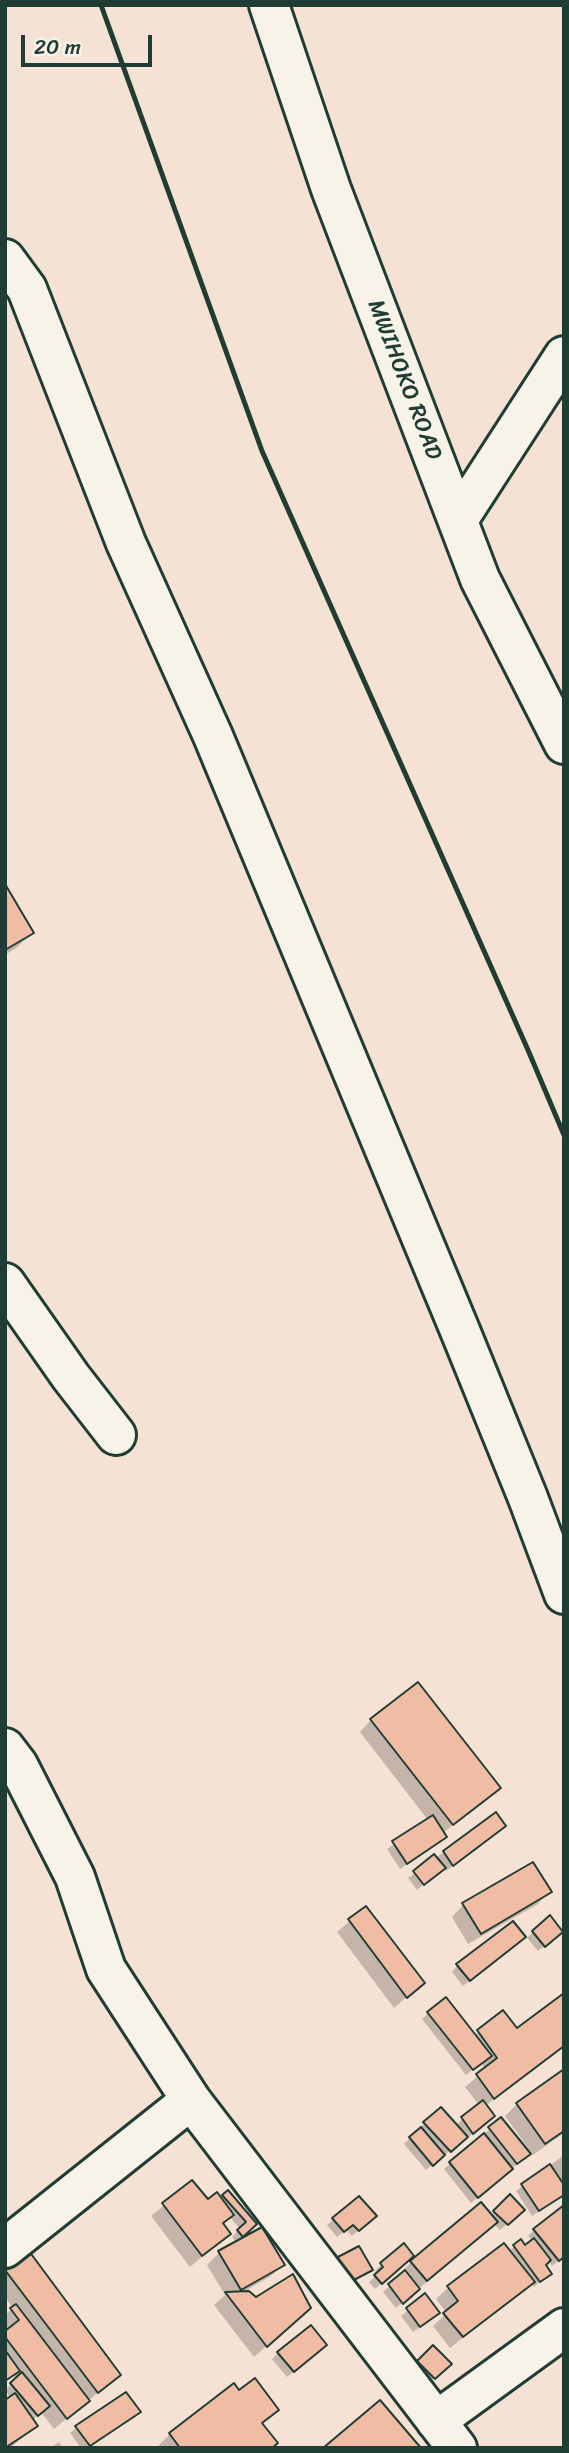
<!DOCTYPE html>
<style>
body{margin:0}
#map{position:relative;width:569px;height:2453px;overflow:hidden;background:#f5e2d4;font-family:Sriracha,sans-serif}
canvas{display:block}
.frame{position:absolute;inset:0;border:7px solid #1f3d34;pointer-events:none}
.scale{position:absolute;left:21px;top:35px;width:131px;height:32px;box-sizing:border-box;border:4px solid #1f3d34;border-top:0;padding-left:9px;font-size:21px;line-height:24px;white-space:nowrap;color:#1f3d34;-webkit-text-stroke:5px #f7f3e8;paint-order:stroke}
</style>
<div id="map">
<canvas width="569" height="2453"></canvas>
<div class="frame"></div>
<div class="scale">20 m</div>
</div>
<script>
const ctx = document.querySelector('canvas').getContext('2d');
ctx.lineJoin = 'round';
function paint(path, color) {
  ctx.fillStyle = color;
  ctx.fill(path, 'evenodd');
}
function toPath(rows) {
  const path = new Path2D();
  for (const r of rows) {
    path.moveTo(r[0], r[1]);
    for (let i = 2; i < r.length; i += 2) path.lineTo(r[i], r[i + 1]);
  }
  return path;
}
function stroke(path, color, width, dash) {
  ctx.strokeStyle = color;
  ctx.lineWidth = width;
  ctx.lineCap = dash ? 'butt' : 'round';
  ctx.setLineDash(dash || []);
  ctx.stroke(path);
}
function write(font, color, halo, rows, align = 'center') {
  ctx.font = font + ' Sriracha,sans-serif';
  ctx.lineWidth = 5;
  ctx.setLineDash([]);
  ctx.textBaseline = 'middle';
  ctx.strokeStyle = halo;
  ctx.fillStyle = color;
  for (const [text, x, y, turn = 0] of rows) {
    ctx.save();
    ctx.translate(x, y);
    ctx.rotate((+turn || 0) * Math.PI / 180);
    ctx.textAlign = isNaN(turn) ? turn : align;
    if (halo) ctx.strokeText(text, 0, 0);
    ctx.fillText(text, 0, 0);
    ctx.restore();
  }
}
paint(toPath([
 [5,888,32,933,16,948,5,955],
 [371,1720,498,1788,443,1833,445,1837,439,1843,400,1869,387,1849,428,1820,360,1732],
 [498,1832,446,1871,444,1867,417,1890,408,1878,444,1852],
 [549,1892,538,1904,468,1944,452,1917,463,1905],
 [365,1908,423,1983,394,2008,337,1932],
 [533,1932,555,1938,538,1951,527,1938],
 [518,1943,463,1986,452,1972,458,1965],
 [564,1995,564,2047,485,2106,487,2122,426,2170,404,2144,425,2123,455,2126,479,2105,465,2087,486,2069,481,2063,466,2075,422,2019,428,2013,474,2036,502,2013,516,2031],
 [564,2071,564,2133,533,2155,505,2116,517,2104],
 [501,2119,522,2160,471,2203,444,2169],
 [564,2155,564,2195,532,2216,516,2191],
 [192,2183,207,2202,220,2200,228,2192,255,2224,237,2241,283,2265,271,2276,245,2291,296,2320,254,2357,214,2305,225,2295,207,2265,219,2253,237,2243,232,2237,240,2229,230,2217,222,2225,229,2234,190,2267,151,2216],
 [510,2197,523,2210,500,2230,494,2224,396,2308,383,2292,401,2276,400,2274,411,2262,491,2216],
 [334,2219,368,2222,352,2236,346,2230,337,2237,327,2225],
 [534,2230,564,2256,552,2266,548,2261,544,2265,543,2279,534,2287,531,2283,450,2348,433,2326,447,2313,436,2299,448,2288,508,2252,520,2241,524,2247,533,2241,528,2236],
 [5,2258,119,2375,54,2429,41,2412,32,2421,36,2426,10,2448,5,2448,11,2398,5,2390,17,2379,13,2375,5,2383,5,2315,13,2308,5,2297],
 [406,2262,375,2289,369,2282,378,2274,375,2271,381,2265],
 [425,2296,432,2319,413,2332,401,2316],
 [433,2348,449,2364,428,2384,412,2368],
 [319,2351,287,2377,272,2359,278,2353],
 [239,2392,277,2410,261,2424,271,2448,160,2448,158,2446,170,2434],
 [132,2417,87,2448,81,2448,70,2433,77,2427],
 [59,2442,63,2448,50,2448]
]), '#0003');
const building = toPath([
 [5,884,34,933,5,950,5,884],
 [418,1682,501,1788,453,1825,370,1719,418,1682],
 [496,1812,506,1826,453,1866,443,1851,496,1812],
 [433,1815,447,1837,407,1864,392,1841,433,1815],
 [434,1854,446,1868,424,1885,413,1871,434,1854],
 [533,1862,552,1892,481,1934,462,1903,533,1862],
 [366,1906,425,1983,407,1998,348,1919,366,1906],
 [550,1915,563,1932,545,1947,532,1931,550,1915],
 [513,1921,526,1937,470,1981,456,1964,513,1921],
 [564,1993,564,2046,494,2099,476,2074,497,2058,477,2030,503,2010,517,2028,564,1993],
 [446,1997,492,2056,473,2070,427,2012,446,1997],
 [564,2069,564,2131,545,2144,516,2103,564,2069],
 [483,2100,495,2116,473,2134,461,2117,483,2100],
 [441,2107,468,2137,451,2152,423,2122,441,2107],
 [501,2117,531,2154,517,2164,488,2127,501,2117],
 [421,2127,445,2155,433,2166,409,2137,421,2127],
 [484,2133,513,2169,478,2198,449,2162,484,2133],
 [550,2164,564,2185,564,2195,539,2211,521,2184,550,2164],
 [192,2180,208,2199,217,2192,234,2215,223,2223,231,2234,202,2256,162,2203,192,2180],
 [228,2190,257,2224,243,2237,237,2230,246,2222,222,2195,228,2190],
 [510,2194,525,2210,508,2225,493,2211,510,2194],
 [359,2196,377,2216,359,2231,353,2225,344,2232,332,2218,359,2196],
 [481,2202,498,2222,427,2281,410,2261,481,2202],
 [564,2205,564,2257,559,2261,533,2229,564,2205],
 [262,2227,285,2265,241,2290,218,2251,262,2227],
 [534,2238,551,2260,546,2265,552,2274,540,2282,513,2245,521,2239,525,2245,534,2238],
 [23,2243,121,2375,98,2393,5,2270,5,2256,23,2243],
 [404,2243,414,2256,382,2284,374,2275,383,2267,380,2263,404,2243],
 [504,2243,535,2282,463,2337,443,2313,458,2301,447,2286,504,2243],
 [359,2246,373,2270,350,2282,336,2258,359,2246],
 [405,2270,420,2289,403,2304,388,2284,405,2270],
 [293,2274,311,2308,267,2347,225,2292,249,2291,256,2297,293,2274],
 [425,2293,440,2313,420,2327,406,2308,425,2293],
 [16,2304,90,2401,67,2419,5,2337,5,2331,19,2320,10,2308,16,2304],
 [311,2325,327,2345,294,2372,277,2352,311,2325],
 [433,2345,452,2364,435,2379,417,2361,433,2345],
 [5,2350,20,2371,5,2381,5,2350],
 [22,2372,50,2406,38,2416,10,2383,22,2372],
 [255,2378,279,2410,262,2423,278,2443,272,2448,180,2448,169,2433,234,2383,239,2390,255,2378],
 [126,2392,141,2412,90,2446,75,2426,126,2392],
 [15,2393,38,2426,5,2448,5,2400,15,2393],
 [380,2400,421,2448,323,2448,380,2400]
]);
paint(building, '#f1bca4');
stroke(building, '#1f3d34', 2);
const minor = toPath([
 [269,5,331,189,480,579,564,744],
 [5,259,27,289,126,543,213,736,461,1333,528,1498,564,1594],
 [458,520,564,356],
 [5,1283,71,1377,116,1435],
 [5,1748,18,1765,75,1877,106,1969,191,2100,457,2448],
 [5,2248,191,2100],
 [436,2421,564,2328]
]);
stroke(minor, '#1f3d34', 44);
stroke(minor, '#f7f3e8', 38);
stroke(toPath([
 [101,5,262,451,528,1050,564,1135]
]), '#1f3d34', 5);
write('23px', '#1f3d34', '#f7f3e8', [
 ["MWIHOKO ROAD",404,380,69]
]);
</script>
